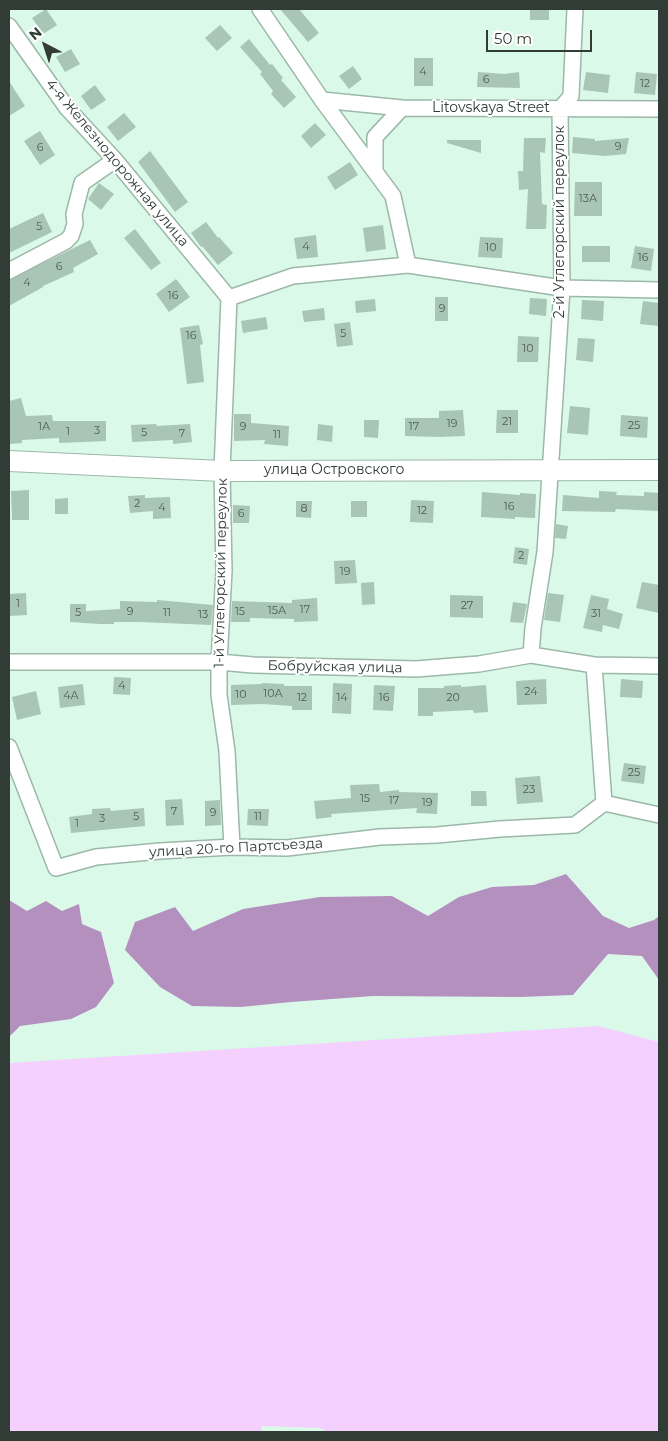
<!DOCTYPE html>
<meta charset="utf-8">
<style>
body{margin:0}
#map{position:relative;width:668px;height:1441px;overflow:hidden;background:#dbf9e9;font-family:Montserrat,sans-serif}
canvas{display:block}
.frame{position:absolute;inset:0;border:10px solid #303c35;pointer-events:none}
.north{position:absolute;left:20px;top:20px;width:50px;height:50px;-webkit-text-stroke:4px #fff;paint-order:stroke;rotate:320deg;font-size:14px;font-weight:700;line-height:20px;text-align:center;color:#303c35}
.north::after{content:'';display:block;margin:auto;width:18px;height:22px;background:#303c35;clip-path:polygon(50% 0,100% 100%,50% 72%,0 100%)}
.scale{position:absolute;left:486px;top:30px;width:106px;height:22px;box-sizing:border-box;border:2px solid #303c35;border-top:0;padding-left:6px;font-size:15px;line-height:18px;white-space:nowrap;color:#303c35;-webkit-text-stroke:4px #fff;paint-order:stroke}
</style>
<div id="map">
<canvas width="668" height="1441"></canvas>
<div class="frame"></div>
<div class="north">N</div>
<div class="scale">50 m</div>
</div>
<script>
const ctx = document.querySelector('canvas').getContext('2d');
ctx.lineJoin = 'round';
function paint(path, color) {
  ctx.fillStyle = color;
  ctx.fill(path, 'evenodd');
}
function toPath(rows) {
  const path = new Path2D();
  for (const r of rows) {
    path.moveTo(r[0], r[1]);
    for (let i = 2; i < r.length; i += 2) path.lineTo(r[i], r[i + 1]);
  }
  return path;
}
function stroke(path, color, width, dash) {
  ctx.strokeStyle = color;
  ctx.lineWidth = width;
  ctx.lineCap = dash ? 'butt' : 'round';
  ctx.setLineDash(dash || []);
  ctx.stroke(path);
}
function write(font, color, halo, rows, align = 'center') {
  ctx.font = font + ' Montserrat,sans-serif';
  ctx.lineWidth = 4;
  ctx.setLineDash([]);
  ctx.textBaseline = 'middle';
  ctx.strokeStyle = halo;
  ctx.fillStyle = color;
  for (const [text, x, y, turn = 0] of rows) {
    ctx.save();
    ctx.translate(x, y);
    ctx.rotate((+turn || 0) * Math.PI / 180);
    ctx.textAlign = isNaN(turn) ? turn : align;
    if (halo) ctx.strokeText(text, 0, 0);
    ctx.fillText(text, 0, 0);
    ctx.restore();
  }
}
paint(toPath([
 [598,1026,659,1042,659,1432,327,1432,320,1428,262,1426,261,1432,9,1432,9,1063]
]), '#f3d0fe');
paint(toPath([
 [566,874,603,916,629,928,654,920,659,916,659,980,642,956,608,954,573,995,520,997,373,996,291,1002,241,1007,192,1006,160,987,125,950,135,922,175,907,193,931,243,909,320,897,392,896,428,916,459,897,492,887,534,885],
 [9,900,27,911,46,901,62,911,79,904,82,924,101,932,114,983,96,1007,71,1019,20,1026,9,1037]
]), '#b490bf');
paint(toPath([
 [46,9,57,25,43,34,32,18],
 [280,9,299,9,319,33,308,42],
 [530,9,549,9,549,20,530,20],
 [220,25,232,38,217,51,205,38],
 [249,39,270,65,272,64,283,78,281,80,296,97,284,108,271,94,273,91,260,74,262,72,240,47],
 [71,49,80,64,65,72,56,57],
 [414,58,433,58,433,86,414,86],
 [353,66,362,79,349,89,339,76],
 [478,72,505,74,519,72,520,88,477,87],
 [586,72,610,75,608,93,583,90],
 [636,72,657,74,655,95,634,93],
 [9,81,25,106,9,116],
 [95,85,106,100,91,110,81,96],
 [124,113,136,127,118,141,107,127],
 [315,123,326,135,311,148,301,136],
 [40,131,55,155,40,165,24,141],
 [573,137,595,139,595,141,629,138,626,154,605,156,572,153],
 [524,138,546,138,545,153,540,152,542,204,547,205,546,229,526,229,528,189,519,190,518,171,523,171],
 [447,140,481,140,481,153,447,143],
 [150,151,188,202,175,212,138,162],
 [350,162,358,175,335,190,327,177],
 [575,182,602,182,602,216,574,216],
 [99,183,114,194,101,210,88,199],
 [43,213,52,232,9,253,9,229],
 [206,222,218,238,219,237,233,253,218,265,202,246,201,247,191,233],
 [383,225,386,249,366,252,363,228],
 [135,229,161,263,151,270,124,238],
 [316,235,318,257,297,259,294,238],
 [480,237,503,238,502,258,478,257],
 [90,240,98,254,73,268,74,272,43,286,43,287,9,306,9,280],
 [582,246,610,246,610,262,582,262],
 [635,246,654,249,651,271,631,268],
 [176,279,190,297,169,312,156,294],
 [435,297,448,297,448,321,435,321],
 [530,298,547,299,546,316,529,314],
 [375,299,376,311,356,313,355,301],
 [582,300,604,301,603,321,581,319],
 [643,301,659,303,659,326,640,324],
 [324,308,325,320,304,322,302,311],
 [266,317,268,329,243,333,241,321],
 [350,322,353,345,337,347,334,324],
 [199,325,203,344,200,345,204,382,187,384,180,328],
 [518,336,539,337,538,362,517,362],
 [578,338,595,339,593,362,576,360],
 [21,398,26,416,52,415,53,421,106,421,106,441,59,443,59,438,22,440,22,443,9,444,9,401],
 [570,406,590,408,588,435,567,433],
 [463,410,465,436,440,437,405,436,405,418,439,418,439,411],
 [497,410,518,410,518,433,496,433],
 [234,414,251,414,251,423,289,426,288,446,264,444,265,440,234,441],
 [621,415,648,417,647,438,620,436],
 [364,420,379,420,378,438,364,437],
 [156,424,157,426,190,424,192,442,173,444,173,440,132,442,131,425],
 [318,424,333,426,332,442,317,440],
 [29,490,29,520,12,520,11,491],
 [599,491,617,492,616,495,644,496,644,492,659,493,659,511,616,509,615,512,562,511,563,495,599,498],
 [482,492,520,495,520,493,536,494,535,518,515,517,515,519,481,517],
 [145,495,145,498,170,497,171,518,153,519,153,511,130,513,128,496],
 [68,498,68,514,55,514,55,499],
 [411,500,434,501,433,523,410,522],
 [296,501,312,501,311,518,296,517],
 [351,501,367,501,367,517,351,517],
 [233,505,250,506,249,523,233,523],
 [556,524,568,526,566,539,555,538],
 [515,547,529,549,527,565,513,563],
 [355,560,357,583,335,584,334,561],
 [374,582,375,604,362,605,361,583],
 [642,582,659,585,659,613,636,608],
 [26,593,27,615,9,616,9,594],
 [548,593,564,595,560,622,544,620],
 [450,595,483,596,483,618,450,617],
 [591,595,609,599,607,609,623,614,619,629,603,625,602,632,583,628],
 [317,598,318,621,294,622,294,619,250,618,250,622,231,622,232,601,292,603,292,600],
 [157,600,213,605,211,625,140,622,114,622,114,624,100,624,70,622,70,604,86,604,86,611,120,609,120,601,157,602],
 [513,602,527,604,523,623,510,622],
 [114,677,131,678,130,695,113,694],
 [546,679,547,704,517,705,516,681],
 [621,679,643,681,642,698,620,697],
 [262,683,284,684,284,686,312,686,312,710,292,710,292,706,263,704,231,705,231,685,262,684],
 [333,683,352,684,351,714,332,713],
 [83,684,85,705,60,708,58,687],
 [374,685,395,686,393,711,373,710],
 [461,685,461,687,486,685,488,712,474,713,473,710,433,712,433,716,418,716,418,688,444,688,444,686],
 [36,691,41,714,17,720,12,697],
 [624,763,646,766,644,784,621,781],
 [540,776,543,802,517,804,515,778],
 [379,784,380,792,399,790,399,792,438,793,437,814,416,813,417,808,331,814,332,817,316,819,314,801,351,798,350,785],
 [471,791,486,791,487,806,471,806],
 [182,799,184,825,166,826,165,800],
 [220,800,221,825,205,826,205,801],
 [110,808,111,811,144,808,145,826,71,833,69,817,92,814,92,809],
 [248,809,269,809,268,826,247,825]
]), '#a8c5b6');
const street = toPath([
 [260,9,322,100,393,196,408,265],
 [9,26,67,108,115,160,229,298],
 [322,100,402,108,659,109],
 [375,170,375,137,402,108],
 [9,271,66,241,71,236,75,224,74,214,82,183,115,160],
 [229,298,222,471,224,571,219,662,219,695,227,751,232,847],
 [229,298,293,276,408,265,562,288,659,290],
 [531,655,533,628,545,552,562,288,560,109,571,96,575,9],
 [9,662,219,662,253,665,416,669,479,664,531,655,594,665,659,666],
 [594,665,604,803],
 [9,747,56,868,96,857,160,851,232,847,287,848,380,837,437,835,500,829,575,825,604,803,659,815]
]);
const secondary = toPath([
 [9,461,222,471,659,470]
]);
stroke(street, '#9bb8a8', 18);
stroke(secondary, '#9bb8a8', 22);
stroke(street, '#fff', 15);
stroke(secondary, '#fff', 20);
write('11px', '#4e5e55', null, [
 ["4",423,72],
 ["6",486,80],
 ["12",645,84],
 ["9",618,147],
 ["6",40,148],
 ["13А",588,199],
 ["5",39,227],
 ["4",306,247],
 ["10",491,248],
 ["16",643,258],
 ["6",59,267],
 ["4",27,283],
 ["16",173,296],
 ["9",442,309],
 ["5",343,334],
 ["16",191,336],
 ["10",528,349],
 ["21",507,422],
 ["19",452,424],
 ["25",634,426],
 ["1А",44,427],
 ["9",243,427],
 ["17",414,427],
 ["3",97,431],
 ["1",68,432],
 ["5",144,433],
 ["7",182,434],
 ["11",277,435],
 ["2",137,504],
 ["16",509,507],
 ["4",162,508],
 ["8",304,509],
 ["12",422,511],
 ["6",241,514],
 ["2",521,556],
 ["19",345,572],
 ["1",18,604],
 ["27",467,606],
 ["17",305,610],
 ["15А",277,611],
 ["9",130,612],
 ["15",240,612],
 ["5",78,613],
 ["11",167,613],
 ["31",596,614],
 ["13",203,615],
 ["4",122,686],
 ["24",531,692],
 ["10А",273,694],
 ["10",241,695],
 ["4А",71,696],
 ["12",302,698],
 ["14",342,698],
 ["16",384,698],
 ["20",453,698],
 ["25",634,773],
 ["23",529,790],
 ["15",365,799],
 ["17",394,801],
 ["19",427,803],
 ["7",174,812],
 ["9",213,813],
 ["5",136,817],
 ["11",258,817],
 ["3",102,819],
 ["1",77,824]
]);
write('14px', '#303c35', '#fff', [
 ["Litovskaya Street",491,108],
 ["4-я Железнодорожная улица",117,163,50],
 ["2-й Углегорский переулок",560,222,-90],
 ["улица Островского",334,470],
 ["1-й Углегорский переулок",221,573,-89],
 ["Бобруйская улица",335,667,1],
 ["улица 20-го Партсъезда",236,848,-3]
]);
</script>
